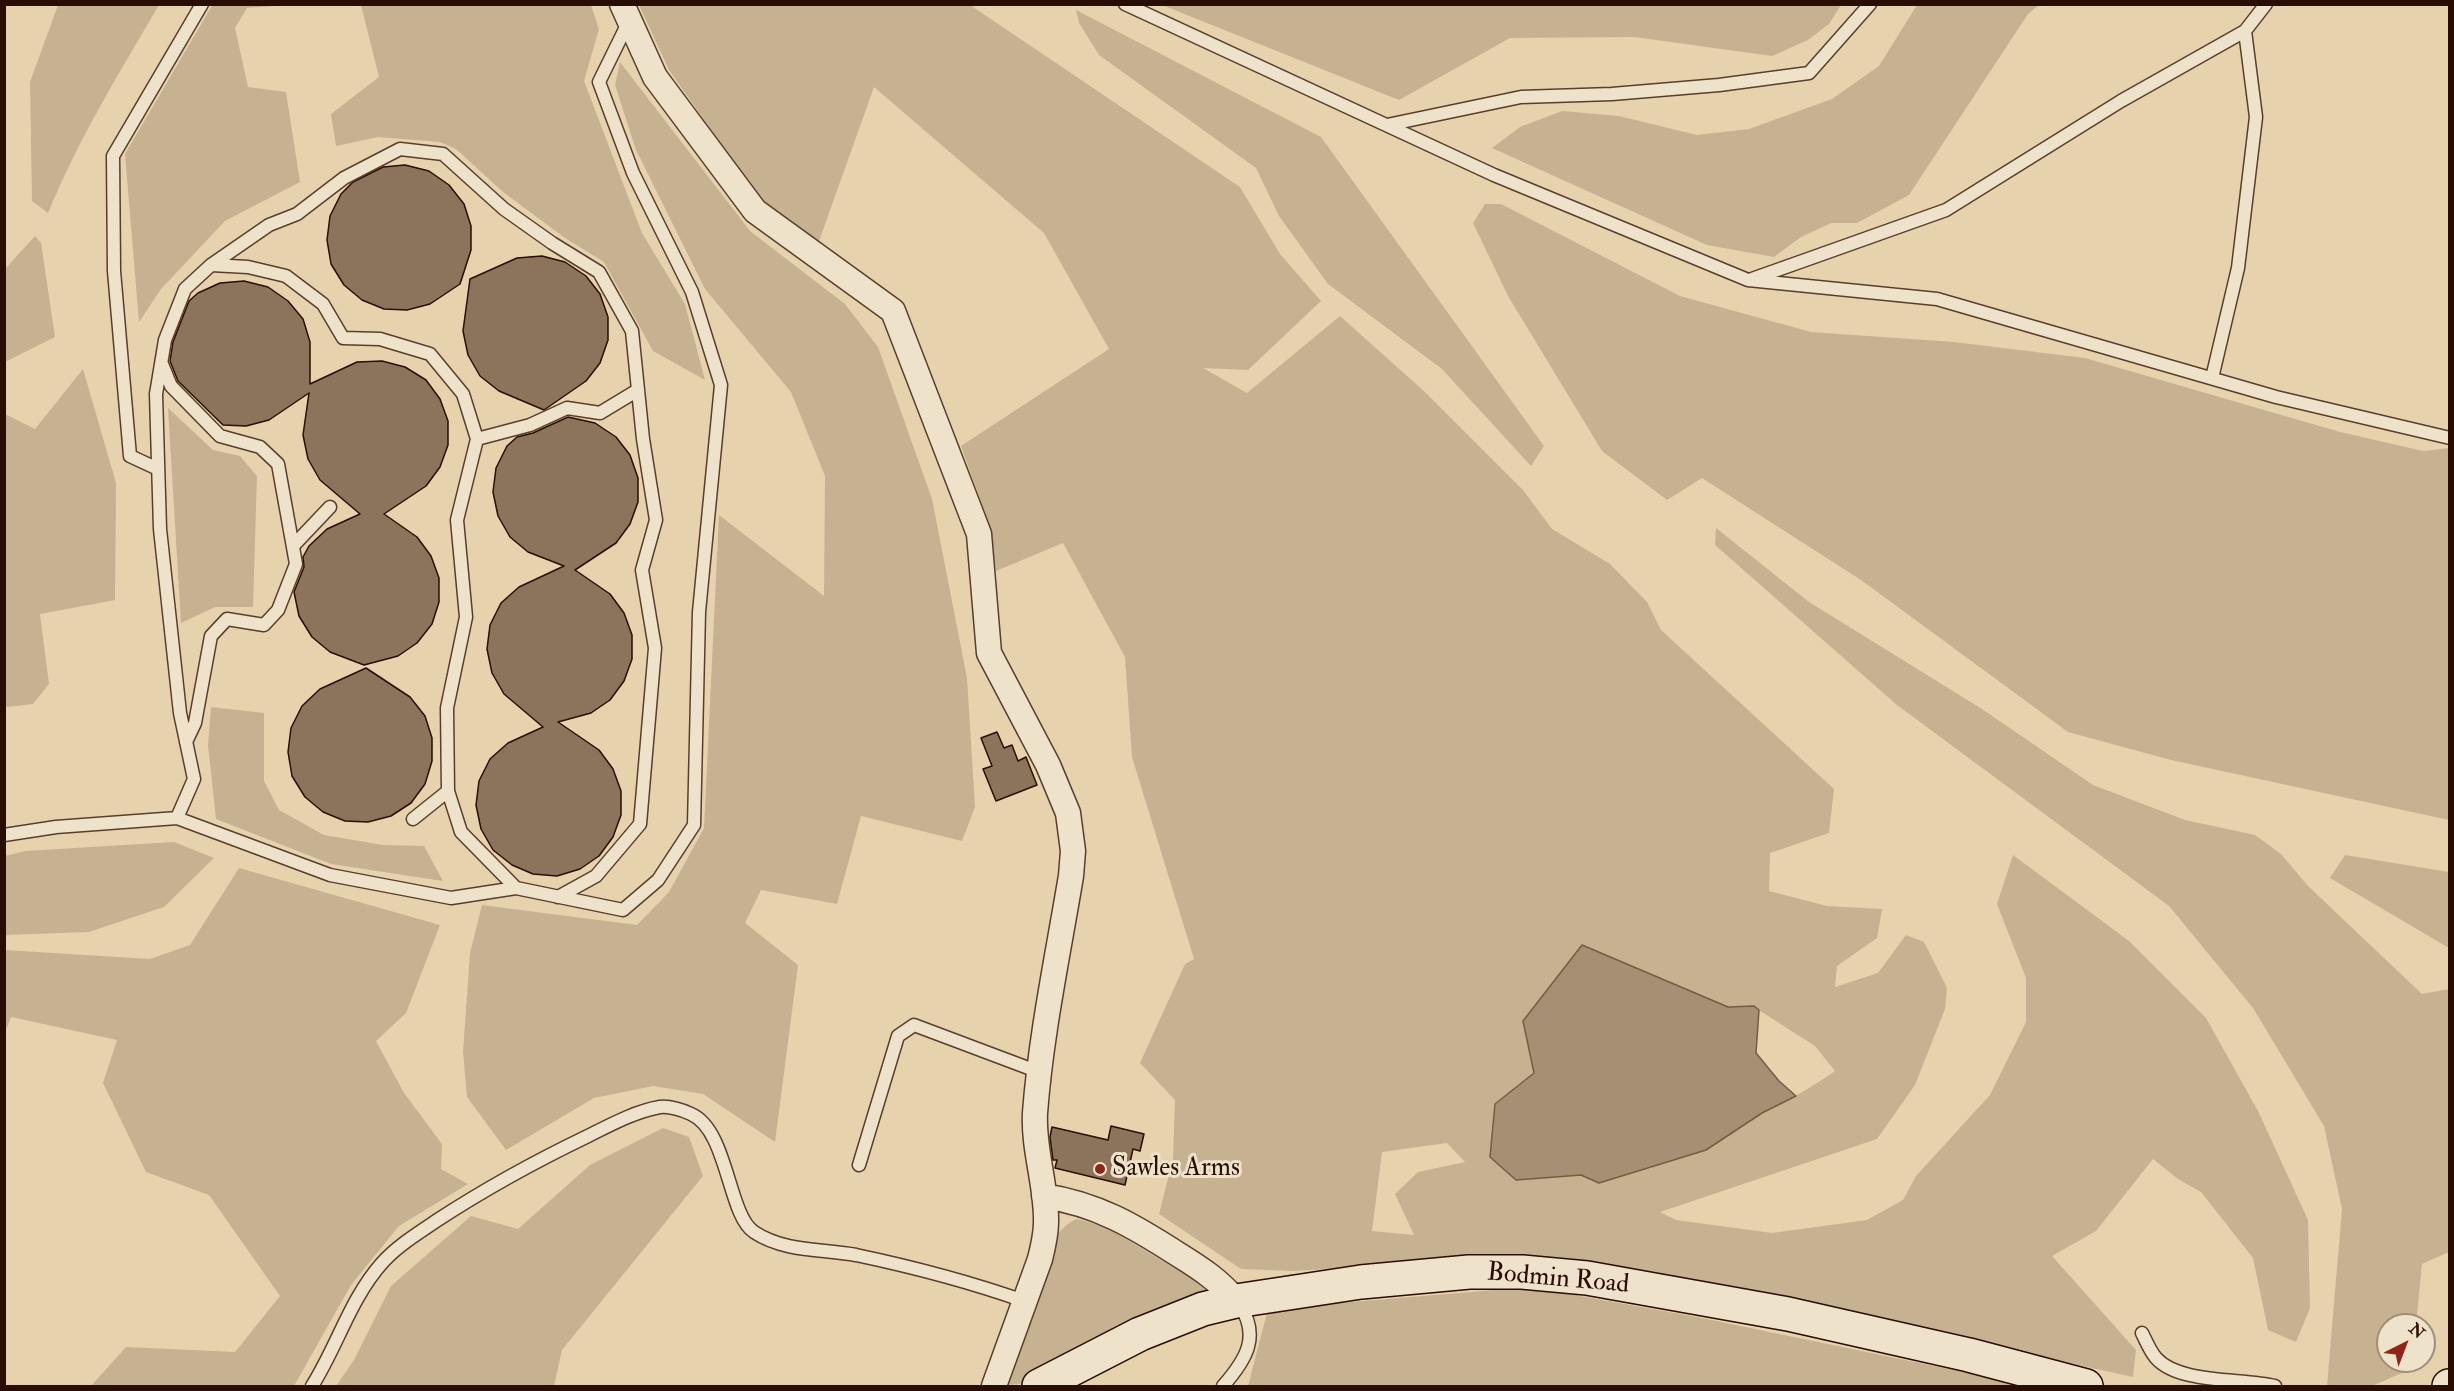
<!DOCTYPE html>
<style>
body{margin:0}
#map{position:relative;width:2454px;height:1391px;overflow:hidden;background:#e6d3ae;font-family:"IM FELL Double Pica",serif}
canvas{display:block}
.frame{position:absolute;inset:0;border:6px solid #290d02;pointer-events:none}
.north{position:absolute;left:2376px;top:1313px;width:60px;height:60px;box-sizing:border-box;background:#efe2ca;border:2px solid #a08d7a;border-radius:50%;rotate:42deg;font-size:16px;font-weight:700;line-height:24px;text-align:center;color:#290d02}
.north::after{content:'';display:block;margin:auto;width:21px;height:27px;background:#8f2418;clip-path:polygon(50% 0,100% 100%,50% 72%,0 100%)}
</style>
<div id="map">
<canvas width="2454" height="1391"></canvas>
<div class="frame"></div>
<div class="north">N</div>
</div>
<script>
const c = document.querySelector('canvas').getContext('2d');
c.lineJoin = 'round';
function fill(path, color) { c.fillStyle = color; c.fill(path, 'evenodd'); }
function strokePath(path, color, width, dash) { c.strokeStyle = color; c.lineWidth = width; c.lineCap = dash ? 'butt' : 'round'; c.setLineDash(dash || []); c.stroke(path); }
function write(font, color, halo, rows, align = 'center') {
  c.font = font + ' "IM FELL Double Pica",serif'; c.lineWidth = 6; c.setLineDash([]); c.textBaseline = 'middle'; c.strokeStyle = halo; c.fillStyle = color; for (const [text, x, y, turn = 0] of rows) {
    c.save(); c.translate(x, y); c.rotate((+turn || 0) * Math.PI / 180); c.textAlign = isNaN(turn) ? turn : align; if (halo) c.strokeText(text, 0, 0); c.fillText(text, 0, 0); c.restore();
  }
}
const green = new Path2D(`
 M213 4 289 5 247 8 235 28 248 87 286 92 300 182 225 221 161 289 139 322 125 154Z
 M58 5H159C119 73 78 140 48 213L32 201 30 82Z
 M361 5H591L599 29 584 81 642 233 685 304 705 380 653 351 604 262 565 238 503 192 456 149 440 142 378 137 336 146 331 114 379 77Z
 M639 5H970L1240 187 1280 254 1321 301 1248 370 1203 368 1247 393 1340 316 1425 392 1523 490 1552 529 1610 564 1647 602 1661 630 1834 789 1829 833 1770 853 1769 891 1827 906 1882 909 1877 938 1837 966 1835 987 1878 973 1906 935 1924 942 1947 988 1945 1009 1915 1085 1877 1139 1660 1212 1676 1220 1772 1233 1867 1220 1903 1200 1916 1176 1990 1095 2026 1022V978L1997 904 2013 855 2129 941 2206 1018 2258 1111 2308 1220 2310 1308 2296 1342 2268 1330 2253 1258 2201 1192 2178 1179 2153 1159 2096 1231 2052 1256 2136 1350 2133 1377 1763 1296 1428 1263 1294 1271 1241 1269 1159 1214 1173 1159 1175 1100 1140 1063 1185 964 1194 959 1132 757 1125 657 1063 543 996 571 990 527 961 446 1109 349 1044 233 874 87 819 241 761 201 669 70ZM1582 945 1728 1007H1754L1815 1046 1835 1071C1768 1119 1675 1150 1599 1183L1582 1175 1516 1180 1495 1104 1534 1073 1523 1021ZM1447 1143 1465 1162 1418 1172 1395 1194 1414 1235 1372 1231 1382 1152Z
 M1162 5H1841L1829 24 1808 40 1772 56 1634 37 1510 38 1399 100Z
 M1917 5H2039L2028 14 1909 195 1857 223H1831L1801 237 1774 257 1707 245 1492 148 1520 127 1562 111 1619 116 1697 135 1749 129 1832 99 1879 66Z
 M1076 10 1321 137 1544 446 1531 466 1442 369 1328 284 1279 216 1256 168 1099 55 1079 23Z
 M620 62 750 231 845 304 878 347 932 499 967 678 975 807 962 841 861 816 837 904 761 890 745 923 798 965 775 1142 703 1094 653 1086 594 1098 506 1150 467 1097 463 1052 470 953 482 905 637 925 669 892 704 828 719 515 824 596 825 476 791 392 705 289 636 150 615 85Z
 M1485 204H1501L1680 296 1811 332 1954 342 2085 358 2340 432 2423 451 2449 448V820L2171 760 2068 732 1861 580 1702 478 1667 500 1602 451 1508 296 1473 223Z
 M35 236 41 243 55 337 5 362V269Z
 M83 369 116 483 115 600 40 614 49 684 33 704 7 707 4 702 5 414 35 429Z
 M168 408 213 450 240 456 257 476 253 607H215L181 623Z
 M1716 528 1809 602 1982 709 2093 785 2185 820 2255 835 2281 854 2308 886 2422 994 2449 989V1252L2422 1264 2416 1325H2388V1361H2412L2411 1369 2372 1386H2327L2342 1209 2324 1126 2253 1008 2169 906 1897 705 1715 545Z
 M211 707 264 713V781L279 810 324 835 383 845 424 846 443 881 331 864 216 819 208 745Z
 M174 842 214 858 164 907 89 932 5 935V856L25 851Z
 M2345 855 2449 872V948L2330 878Z
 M239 868 440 925 406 1013 376 1041 404 1093 442 1144 441 1169 468 1184 399 1226 351 1285 294 1386H91L126 1347 235 1352 280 1296 209 1195 146 1172 103 1083 117 1040 11 1017 5 1032V950L150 959 190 945Z
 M663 1128 689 1137 703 1176 562 1350 554 1386H336L354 1360 391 1286 471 1216 518 1229 590 1165Z
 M1077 1219 1106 1227 1196 1281 1205 1290 1204 1294 1020 1384 994 1386C1008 1348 1039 1232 1077 1219Z
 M1530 1287 1697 1317 2031 1386H1248L1268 1309Z`);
const water = new Path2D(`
 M1582 945 1728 1007 1754 1006 1759 1010 1756 1053 1779 1081 1796 1096 1762 1113 1706 1150 1599 1183 1581 1175 1516 1180 1490 1157 1495 1104 1534 1073 1523 1021Z`);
const building = new Path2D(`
 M405 165 429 171 449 185 464 204 471 226V250L460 284 430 304 407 310 384 309 362 300 344 285 331 264 327 240 330 216 341 194 353 182 383 167Z
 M542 256 565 262 586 276 600 294 608 317V340L600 363 586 381 544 410 499 391 480 376 468 355 463 331 470 279 517 258Z
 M244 281 268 287 288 301 303 319 310 342V384L357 362 382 361 405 367 426 380 440 399 448 421V445L440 467 426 486 384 514 417 537 431 556 439 578V602L432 624 417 643 398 656 364 665 330 652 312 637 299 616 294 592 304 567 303 557 309 546 327 529 360 514 320 480 308 459 303 435 309 393 269 420 246 426 223 425 178 381 170 361 173 342 189 301 198 293 220 283Z
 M568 417 595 423 616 437 630 455 638 478V502L630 524 616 543 575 570 610 594 624 613 632 635V659L624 681 610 700 591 713 558 722 599 750 613 769 621 791V815L613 837 599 856 580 869 557 876 533 874 512 865 493 850 481 829 476 805 479 781 490 759 508 743 543 727 504 694 492 673 487 649 490 625 501 603 519 587 564 566 528 552 510 537 498 516 493 492 496 468 507 446 517 437 533 433Z
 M366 668 410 697 425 716 432 738V761L425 784 411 803 391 816 368 822 345 821 323 812 305 797 292 776 288 752 291 728 302 706 320 689Z
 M997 732 1004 748 1012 745 1018 761 1026 757 1037 785 996 801 983 769 992 766 981 738Z
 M1111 1126 1144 1134 1140 1151 1133 1149 1125 1185 1055 1168 1057 1160H1053L1050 1137 1052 1127 1108 1140Z`);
const lane = new Path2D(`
 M1125 4 1494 175 1748 280 1937 299 2276 397 2450 438
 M1387 125 1521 97 1612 94 1719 85 1809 73 1870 4
 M211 265 248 267 286 276 323 304 343 338 380 339 430 354 463 394 477 439 457 520 466 617 447 708 448 791 461 832 516 888
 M1752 279 1946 210 2121 101 2245 31 2266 4
 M162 364 171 386 220 436 260 447 278 464 296 564 278 610 264 625 227 619 211 636 195 723 186 742
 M2212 378 2238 268 2256 117 2245 31
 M477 439 530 425 567 408 600 413 638 390
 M158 469 130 456 114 271 113 156 202 4
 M293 546 330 507
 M177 818 194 779 180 713 160 529 156 394 165 340 185 289 211 265 269 225 297 214 344 178 400 149 443 154 504 209 552 243 599 272 632 331 643 439 656 520 642 570 655 648 640 824 596 876 558 897
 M413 819 448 791
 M4 835 56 827 177 818 330 875 451 898 516 888 623 910 658 880 694 825 699 612 721 385 692 292 633 173 599 82 629 21
 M859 1165 898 1036 914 1025 1039 1072
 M2142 1333C2146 1341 2150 1351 2156 1358 2179 1384 2242 1378 2275 1386
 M312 1386C337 1347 350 1299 382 1263 397 1246 417 1234 436 1221 485 1189 536 1161 588 1136 610 1125 636 1111 660 1107 670 1106 682 1110 691 1114 728 1130 728 1215 754 1232 784 1252 823 1249 856 1255 913 1267 970 1282 1024 1301
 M1223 1386C1246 1360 1261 1336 1239 1304`);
const street = new Path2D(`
 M622 4 655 77 755 211 893 311 979 534 989 653 1048 765 1068 813 1073 851 1071 876C1058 954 1041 1034 1035 1113 1033 1150 1047 1186 1046 1223 1046 1235 1043 1247 1040 1259L994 1386
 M1044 1196C1097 1204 1134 1226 1179 1255 1200 1268 1220 1281 1236 1301`);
const secondary = new Path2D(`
 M1039 1386 1140 1334 1203 1309 1236 1301 1361 1282 1469 1272H1522L1587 1278 1788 1314 1969 1355 2086 1386
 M2449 1386H2450`);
const markers = [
 [1100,1169,6,"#8f2418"]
];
const poiNames = [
 ["Sawles Arms",1112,1169]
];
const streetNames = [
 ["Bodmin Road",1558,1280,5]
];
fill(green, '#c6b191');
fill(water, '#a69074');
strokePath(water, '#745c46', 1.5);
fill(building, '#8b745b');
strokePath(building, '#290d02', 1.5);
strokePath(lane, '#583e2d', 15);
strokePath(street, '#583e2d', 27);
strokePath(secondary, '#290d02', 36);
strokePath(lane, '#efe2ca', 12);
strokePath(street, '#efe2ca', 24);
strokePath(secondary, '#efe2ca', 33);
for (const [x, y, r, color] of markers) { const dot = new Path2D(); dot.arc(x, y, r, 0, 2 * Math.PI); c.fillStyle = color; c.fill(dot); strokePath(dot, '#efe2ca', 2); }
write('26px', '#290d02', '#efe2ca', poiNames, 'left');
write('26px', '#290d02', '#efe2ca', streetNames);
</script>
